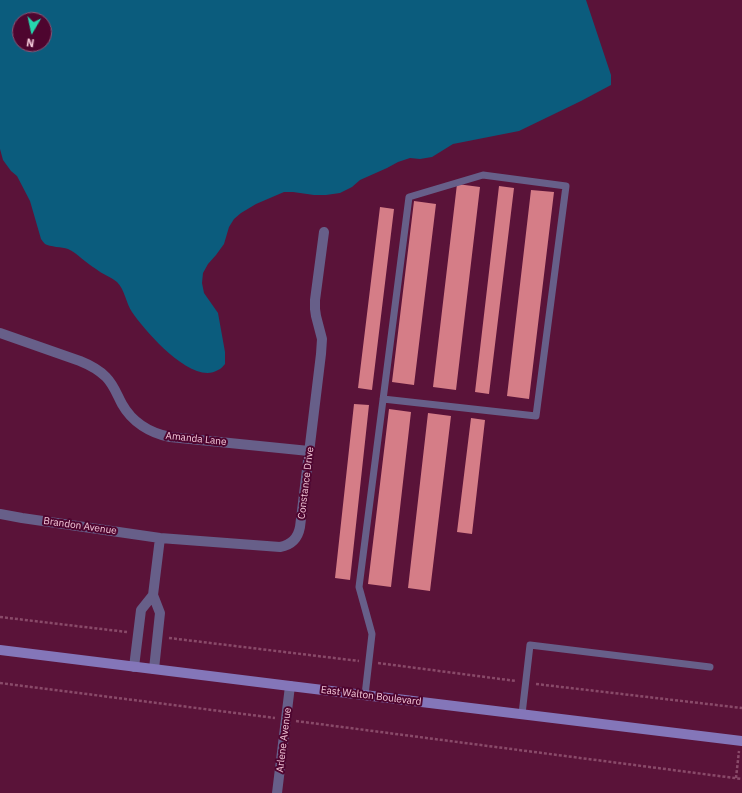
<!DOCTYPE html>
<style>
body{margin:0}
#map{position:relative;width:742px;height:793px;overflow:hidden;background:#5a1339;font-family:"IBM Plex Sans",sans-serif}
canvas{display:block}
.north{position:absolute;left:12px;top:12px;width:40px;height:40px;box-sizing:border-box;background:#4e052f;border:1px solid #905373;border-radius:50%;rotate:189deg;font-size:11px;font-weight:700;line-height:16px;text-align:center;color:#f4c8d9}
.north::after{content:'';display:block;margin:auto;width:14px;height:18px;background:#26d5ae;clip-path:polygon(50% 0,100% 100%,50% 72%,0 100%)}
</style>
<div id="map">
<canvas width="742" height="793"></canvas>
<div class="north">N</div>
</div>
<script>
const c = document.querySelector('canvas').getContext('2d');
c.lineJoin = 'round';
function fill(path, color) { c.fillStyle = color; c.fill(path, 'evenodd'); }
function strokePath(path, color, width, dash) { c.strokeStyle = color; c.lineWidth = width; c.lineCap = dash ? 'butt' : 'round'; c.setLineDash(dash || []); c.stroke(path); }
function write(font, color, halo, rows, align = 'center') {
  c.font = font + ' "IBM Plex Sans",sans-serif'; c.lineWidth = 4; c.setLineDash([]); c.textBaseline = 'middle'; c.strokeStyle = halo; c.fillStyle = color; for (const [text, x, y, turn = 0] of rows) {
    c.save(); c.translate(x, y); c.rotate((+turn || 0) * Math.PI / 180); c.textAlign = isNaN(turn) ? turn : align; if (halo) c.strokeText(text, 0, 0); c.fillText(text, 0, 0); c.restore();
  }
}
const water = new Path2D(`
 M0 0H586L611 75V85L581 101 519 131 453 144 432 157 420 159 410 158 398 162 387 168 360 180 352 187 340 193 326 195H314L293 192H284L256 204 241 213 234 219 229 227 224 244 216 255 208 264 203 273 202 283 204 293 218 313 225 352V364C223 366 221 369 218 370 192 386 145 331 132 312 126 303 125 290 117 282 111 277 102 274 96 269 87 264 77 253 68 249 62 247 50 247 45 244 43 242 42 240 41 239L30 201 17 176 11 171 3 160 0 149ZM20 20H44V44H20Z`);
const building = new Path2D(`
 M457 184 480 187 456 390 433 387Z
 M499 186 514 188 489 394 475 392Z
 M531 190 554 192 529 399 507 396Z
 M414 201 436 204 414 385 392 382Z
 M380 207 394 209 372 390 358 388Z
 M354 404 369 405 350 580 335 578Z
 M389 409 411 412 391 587 368 584Z
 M428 413 451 416 430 591 408 588Z
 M471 418 485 420 472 534 457 532Z`);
const path = new Path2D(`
 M0 617 127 632
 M169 638 359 661
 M378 663 516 681
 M0 683 275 718
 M536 684 742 708
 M296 721 742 779
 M736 778 739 751`);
const service = new Path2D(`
 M365 695 372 634 364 605 359 587 409 197 483 175 566 186 536 416 383 399
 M522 714 530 645 710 667`);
const minor = new Path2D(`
 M0 333 80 361C90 365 99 370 106 377 114 385 117 395 122 404 132 422 150 433 170 437L309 451
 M0 514 22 518 160 538 280 547C291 545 298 538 300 527L321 354 322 339 316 316 315 309V300L324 232
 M134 667 141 610 153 595
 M154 669 160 613 153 595 160 538
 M277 793 290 686`);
const secondary = new Path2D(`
 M0 650 290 686 742 741`);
const streetNames = [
 ["Amanda Lane",196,439,6],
 ["Constance Drive",306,483,-83],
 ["Brandon Avenue",80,526,8],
 ["East Walton Boulevard",371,696,7],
 ["Arlene Avenue",284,740,-83]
];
fill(water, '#0b5c7d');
fill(building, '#d57d87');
strokePath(path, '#894a69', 2.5, [3, 2]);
strokePath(service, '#675f89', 7);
strokePath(minor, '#675f89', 10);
strokePath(secondary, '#8476b9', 10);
write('10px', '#f4c8d9', '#4e052f', streetNames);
</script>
